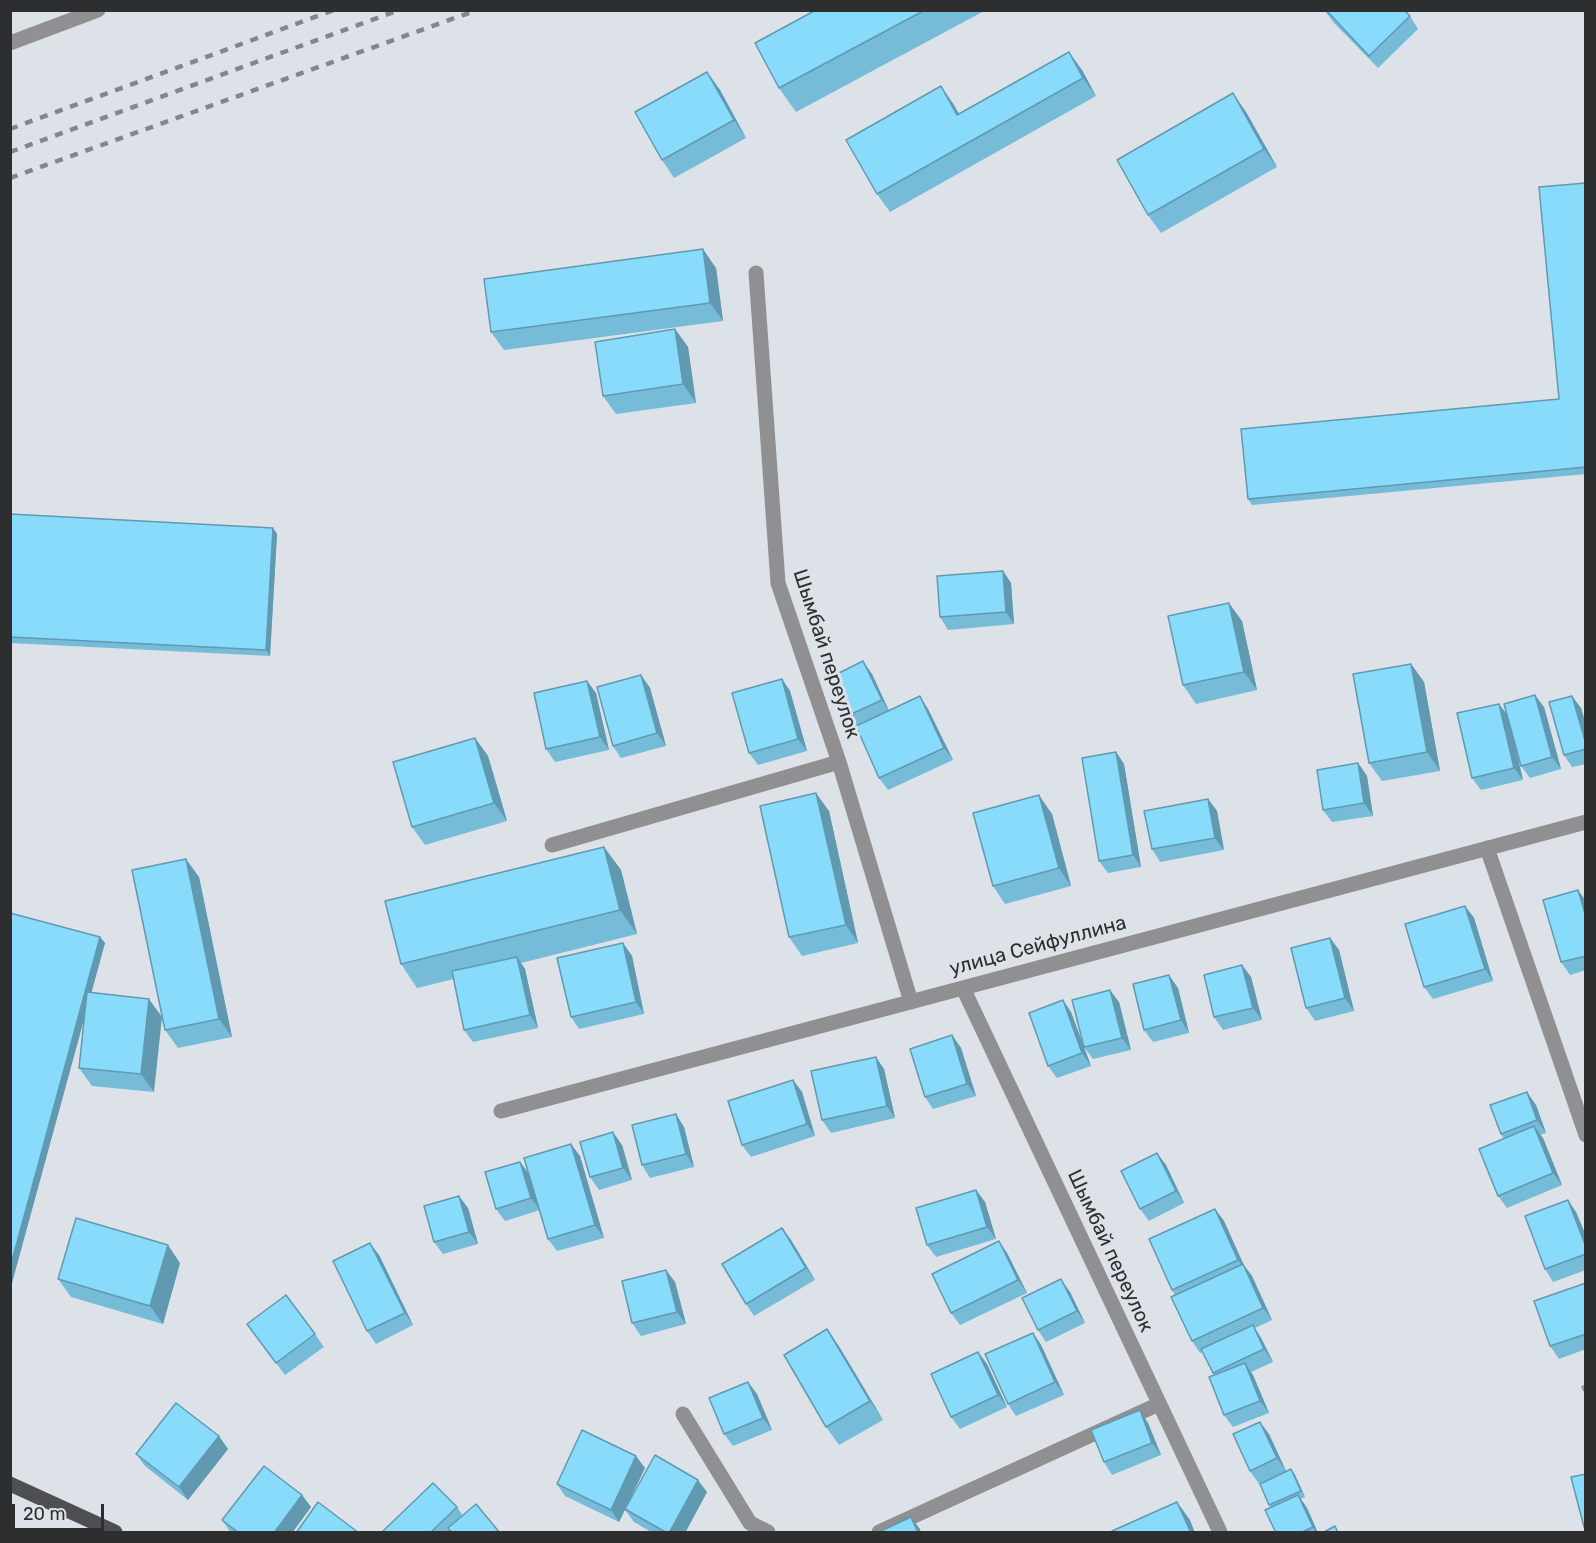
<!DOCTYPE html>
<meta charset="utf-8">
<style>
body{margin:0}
#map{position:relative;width:1596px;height:1543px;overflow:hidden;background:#dde2e8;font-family:Rubik,sans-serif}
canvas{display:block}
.frame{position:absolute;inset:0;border:12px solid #2c2e30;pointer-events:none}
.scale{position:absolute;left:12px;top:1504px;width:92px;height:27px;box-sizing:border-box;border:3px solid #2c2e30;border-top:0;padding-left:8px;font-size:18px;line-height:21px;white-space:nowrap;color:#2c2e30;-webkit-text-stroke:4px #dde2e8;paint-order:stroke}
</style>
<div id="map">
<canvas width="1596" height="1543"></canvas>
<div class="frame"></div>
<div class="scale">20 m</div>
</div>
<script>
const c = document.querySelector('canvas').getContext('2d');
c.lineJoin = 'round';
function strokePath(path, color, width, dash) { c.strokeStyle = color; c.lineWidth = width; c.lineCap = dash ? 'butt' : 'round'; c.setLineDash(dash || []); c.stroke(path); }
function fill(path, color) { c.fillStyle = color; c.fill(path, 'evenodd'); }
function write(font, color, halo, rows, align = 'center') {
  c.font = font + ' Rubik,sans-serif'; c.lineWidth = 6; c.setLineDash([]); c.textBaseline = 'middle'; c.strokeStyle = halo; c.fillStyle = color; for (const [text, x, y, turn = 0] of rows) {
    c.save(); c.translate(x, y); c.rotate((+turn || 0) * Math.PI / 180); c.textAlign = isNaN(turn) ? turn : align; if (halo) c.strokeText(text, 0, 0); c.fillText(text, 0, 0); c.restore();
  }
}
const minor = new Path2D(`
 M10 43 98 10
 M756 273 778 583 839 762 911 1002
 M552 845 839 762
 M1487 848 1586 1135
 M963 988 1220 1532
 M501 1111 1586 822
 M683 1414 750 1523 768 1532
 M879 1532 1159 1404`);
const major = new Path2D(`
 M10 1484 115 1532`);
const rail = new Path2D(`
 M10 129 334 10
 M10 152 399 10
 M10 178 477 10`);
const wall = new Path2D(`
 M816 10H986L796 112 779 88Z
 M1325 11 1410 16 1418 29 1378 68 1334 23Z
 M1082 70 1096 96 890 212 877 194 941 86 959 114Z
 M707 72 720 90 746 138 674 178 662 160Z
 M1246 112 1277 167 1161 233 1148 215Z
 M1586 183V474L1252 505 1248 499 1559 399Z
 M716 268 723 321 504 350 491 332Z
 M675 329 688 347 696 403 616 414 603 396Z
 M10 514 273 528 277 534 270 656 10 643Z
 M1003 571 1011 583 1014 624 948 630 940 617Z
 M1242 621 1257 690 1196 704 1183 685Z
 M1411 664 1424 682 1440 771 1382 781 1369 763Z
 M872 674 889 711 928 709 953 760 888 790 879 778 857 728 855 729 847 716Z
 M641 675 650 688 666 746 621 758 613 746Z
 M782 679 790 691 807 751 758 765 749 753Z
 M587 681 596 693 609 750 555 762 546 749Z
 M1499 704 1508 716 1544 707 1561 769 1530 778 1521 766 1508 718 1523 780 1481 790 1472 778Z
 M1581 708 1586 725V764L1572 767 1564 755Z
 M475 738 488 756 507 821 425 845 412 827Z
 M1116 752 1124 764 1141 867 1108 873 1099 861Z
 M1358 763 1367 776 1373 816 1332 822 1323 810Z
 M1208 799 1217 811 1224 850 1160 862 1152 849Z
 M829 811 858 943 802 956 789 937Z
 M1052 814 1071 886 1005 904 993 886Z
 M604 847 621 870 637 934 521 963 525 969 538 1028 473 1042 464 1030 454 979 417 988 401 964Z
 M199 877 232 1037 178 1048 165 1030Z
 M1586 901V970L1570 975 1561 962Z
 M1465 906 1474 918 1493 981 1433 999 1424 987Z
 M10 913 100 937 105 943 91 993 154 1092 92 1086 79 1068 84 1018 10 1290Z
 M1330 938 1339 950 1354 1011 1315 1021 1306 1008Z
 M623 943 632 956 644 1014 579 1029 571 1017Z
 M1242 965 1251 977 1262 1020 1223 1030 1214 1017Z
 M1178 988 1189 1033 1153 1042 1144 1030Z
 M1119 1002 1131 1050 1093 1059 1084 1047 1091 1066 1057 1078 1048 1066 1071 1012 1084 1047Z
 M952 1035 961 1048 976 1096 933 1109 925 1097Z
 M884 1069 895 1118 831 1133 822 1120Z
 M793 1080 802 1092 815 1136 751 1157 742 1145Z
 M1536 1105 1546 1133 1540 1135 1543 1138 1562 1185 1507 1208 1498 1196 1504 1139 1501 1134Z
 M684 1127 694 1167 650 1178 642 1165Z
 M622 1145 632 1180 599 1190 590 1177Z
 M1157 1153 1166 1165 1184 1203 1149 1221 1140 1209Z
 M580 1156 604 1238 557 1251 548 1239Z
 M520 1162 529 1174 540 1210 505 1221 496 1209Z
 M976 1190 985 1202 996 1239 936 1257 927 1245Z
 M468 1208 478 1244 443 1254 434 1242Z
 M1215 1209 1224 1221 1243 1264 1252 1276 1272 1320 1255 1328 1261 1338 1273 1362 1251 1372 1253 1375 1269 1413 1233 1427 1224 1415 1214 1375 1203 1352 1200 1353 1192 1341 1175 1295 1172 1290Z
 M1576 1212 1586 1236V1270L1553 1282 1545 1269Z
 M782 1228 791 1240 815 1280 754 1316 746 1304Z
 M1007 1253 1027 1293 960 1325 951 1313Z
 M379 1255 413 1325 376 1344 367 1331Z
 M180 1263 163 1324 71 1297 58 1279Z
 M675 1282 686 1324 641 1336 632 1323Z
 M1586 1283V1349L1559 1359 1550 1346Z
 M1070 1292 1085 1323 1046 1342 1038 1330Z
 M247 1324 315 1334 324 1347 285 1375Z
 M827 1329 840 1348 883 1420 839 1445 826 1427Z
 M1033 1333 1041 1345 1064 1395 1016 1416 1008 1404Z
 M978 1352 987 1364 1007 1407 960 1429 951 1417Z
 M757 1394 772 1430 733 1446 724 1434Z
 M1148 1423 1161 1455 1112 1475 1104 1462Z
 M1269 1434 1286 1471 1259 1484 1250 1471Z
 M228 1449 188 1500 145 1466 136 1454Z
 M645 1468 628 1503 707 1492 685 1533H653L634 1522 625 1510 619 1522 565 1496 557 1484Z
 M1291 1469 1295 1475 1305 1497 1301 1499 1307 1508 1318 1533H1276L1271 1507 1269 1505Z
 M302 1495 311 1507 292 1533H231L222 1520Z
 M457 1507 463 1516 500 1533H384Z`);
const shadedWall = new Path2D(`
 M1069 52 1082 70 1096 96 1083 78Z
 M707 72 720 90 746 138 734 120Z
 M941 86 954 105 970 133 957 115Z
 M1233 93 1246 112 1277 167 1264 149Z
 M703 249 716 268 723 321 710 303Z
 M675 329 688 347 696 403 683 384Z
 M273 528 277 534 270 656 266 650Z
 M1003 571 1011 583 1014 624 1006 612Z
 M1229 603 1242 621 1257 690 1244 672Z
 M863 661 872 674 890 713 882 700Z
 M1411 664 1424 682 1440 771 1427 752Z
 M641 675 650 688 666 746 657 733Z
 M782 679 790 691 807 751 798 739Z
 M587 681 596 693 609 750 600 737Z
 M1535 695 1544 707 1561 769 1552 757Z
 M920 696 928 709 953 760 944 748Z
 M1572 696 1581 708 1586 725V744Z
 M1499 704 1508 716 1523 780 1514 768Z
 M475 738 488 756 507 821 494 803Z
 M1116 752 1124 764 1141 867 1133 855Z
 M1358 763 1367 776 1373 816 1364 803Z
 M816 793 829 811 858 943 846 925Z
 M1039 795 1052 814 1071 886 1059 868Z
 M1208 799 1217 811 1224 850 1215 838Z
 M604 847 621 870 637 934 620 910Z
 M186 859 199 877 232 1037 219 1019Z
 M1578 890 1586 901V917Z
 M1465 906 1474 918 1493 981 1485 969Z
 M100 937 105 943 10 1290V1268Z
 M1330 938 1339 950 1354 1011 1345 998Z
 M623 943 632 956 644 1014 636 1002Z
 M517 957 525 969 538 1028 530 1015Z
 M1242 965 1251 977 1262 1020 1253 1008Z
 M1169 975 1178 988 1189 1033 1181 1020Z
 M1110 990 1119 1002 1131 1050 1122 1038Z
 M149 999 162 1017 154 1092 141 1074Z
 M1063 1000 1071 1012 1091 1066 1082 1053Z
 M952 1035 961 1048 976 1096 967 1084Z
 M876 1057 884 1069 895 1118 887 1106Z
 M793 1080 802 1092 815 1136 807 1124Z
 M1527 1092 1536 1105 1546 1133 1537 1120Z
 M676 1114 684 1127 694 1167 686 1154Z
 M1534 1126 1543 1138 1562 1185 1553 1173Z
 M613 1132 622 1145 632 1180 623 1168Z
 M571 1144 580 1156 604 1238 595 1225Z
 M1157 1153 1166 1165 1184 1203 1176 1191Z
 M520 1162 529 1174 540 1210 531 1198Z
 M976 1190 985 1202 996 1239 987 1227Z
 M459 1196 468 1208 478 1244 469 1232Z
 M1568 1200 1576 1212 1586 1236V1247Z
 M1215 1209 1224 1221 1247 1272 1238 1260Z
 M782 1228 791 1240 815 1280 806 1268Z
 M999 1241 1007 1253 1027 1293 1018 1280Z
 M370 1243 379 1255 413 1325 405 1313Z
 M168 1245 180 1263 163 1324 150 1306Z
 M1243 1264 1252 1276 1272 1320 1263 1308Z
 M666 1270 675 1282 686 1324 677 1312Z
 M1061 1279 1070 1292 1085 1323 1077 1311Z
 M1253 1325 1261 1338 1273 1362 1264 1349Z
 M827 1329 840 1348 883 1420 870 1401Z
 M1033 1333 1041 1345 1064 1395 1055 1382Z
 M978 1352 987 1364 1007 1407 998 1395Z
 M1245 1363 1253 1375 1269 1413 1260 1401Z
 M748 1382 757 1394 772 1430 763 1418Z
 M1140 1410 1148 1423 1161 1455 1152 1443Z
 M1260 1422 1269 1434 1286 1471 1277 1458Z
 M219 1436 228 1449 188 1500 179 1487Z
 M636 1456 645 1468 619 1522 611 1510Z
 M1291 1469 1295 1475 1305 1497 1301 1491Z
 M698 1480 707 1492 685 1533H669Z
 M302 1495 311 1507 292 1533H274Z
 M1298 1495 1307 1508 1318 1533H1317L1313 1527Z
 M1177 1502 1190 1520 1195 1533H1191Z
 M911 1517 920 1529 921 1533H918Z`);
const building = new Path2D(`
 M816 10H925L779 88 755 43Z
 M1326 10H1404L1410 16 1369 56Z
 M1069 52 1083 78 877 194 846 140 941 86 957 115Z
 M707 72 734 120 662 160 635 112Z
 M1233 93 1264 149 1148 215 1117 160Z
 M1586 183V467L1248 499 1241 429 1559 399 1539 187Z
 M703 249 710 303 491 332 484 279Z
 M675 329 683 384 603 396 595 342Z
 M10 514 273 528 266 650 10 637Z
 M1003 571 1006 612 940 617 937 576Z
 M1229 603 1244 672 1183 685 1168 616Z
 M863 661 882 700 847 716 829 678Z
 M1411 664 1427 752 1369 763 1353 674Z
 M641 675 657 733 613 746 597 687Z
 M782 679 798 739 749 753 732 693Z
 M587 681 600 737 546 749 534 693Z
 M1535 695 1552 757 1521 766 1504 704Z
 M920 696 944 748 879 778 856 726Z
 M1572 696 1586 744V749L1564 755 1549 702Z
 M1499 704 1514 768 1472 778 1457 713Z
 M475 738 494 803 412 827 393 762Z
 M1116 752 1133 855 1099 861 1082 758Z
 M1358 763 1364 803 1323 810 1317 770Z
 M816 793 846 925 789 937 760 806Z
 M1039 795 1059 868 993 886 973 813Z
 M1208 799 1215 838 1152 849 1144 811Z
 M604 847 620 910 401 964 385 901Z
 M186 859 219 1019 165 1030 132 870Z
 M1578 890 1586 917V956L1561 962 1543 900Z
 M1465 906 1485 969 1424 987 1405 924Z
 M10 913 100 937 10 1268Z
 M1330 938 1345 998 1306 1008 1291 948Z
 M623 943 636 1002 571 1017 557 958Z
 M517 957 530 1015 464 1030 452 971Z
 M1242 965 1253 1008 1214 1017 1204 975Z
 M1169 975 1181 1020 1144 1030 1133 984Z
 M1110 990 1122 1038 1084 1047 1072 1000Z
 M87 992 149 999 141 1074 79 1068Z
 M1063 1000 1082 1053 1048 1066 1029 1013Z
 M952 1035 967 1084 925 1097 910 1049Z
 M876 1057 887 1106 822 1120 811 1071Z
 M793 1080 807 1124 742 1145 728 1101Z
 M1527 1092 1537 1120 1501 1134 1490 1105Z
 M676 1114 686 1154 642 1165 632 1125Z
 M1534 1126 1553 1173 1498 1196 1479 1149Z
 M613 1132 623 1168 590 1177 580 1142Z
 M571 1144 595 1225 548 1239 524 1158Z
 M1157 1153 1176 1191 1140 1209 1121 1171Z
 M520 1162 531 1198 496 1209 485 1172Z
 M976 1190 987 1227 927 1245 916 1208Z
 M459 1196 469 1232 434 1242 424 1206Z
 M1568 1200 1586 1247V1254L1545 1269 1525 1216Z
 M1215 1209 1238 1260 1172 1290 1149 1239Z
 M76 1218 168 1245 150 1306 58 1279Z
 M782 1228 806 1268 746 1304 722 1264Z
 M999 1241 1018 1280 951 1313 932 1274Z
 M370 1243 405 1313 367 1331 333 1261Z
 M1243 1264 1263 1308 1192 1341 1171 1297Z
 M666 1270 677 1312 632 1323 622 1281Z
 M1061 1279 1077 1311 1038 1330 1022 1298Z
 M1586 1283V1334L1550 1346 1534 1301Z
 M286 1295 315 1334 276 1363 247 1324Z
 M1253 1325 1264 1349 1213 1373 1201 1349Z
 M827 1329 870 1401 826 1427 784 1355Z
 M1033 1333 1055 1382 1008 1404 985 1354Z
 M978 1352 998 1395 951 1417 931 1374Z
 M1245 1363 1260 1401 1224 1415 1209 1377Z
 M748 1382 763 1418 724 1434 709 1398Z
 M1586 1385V1394L1582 1387Z
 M176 1403 219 1436 179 1487 136 1454Z
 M1140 1410 1152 1443 1104 1462 1091 1430Z
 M1260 1422 1277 1458 1250 1471 1233 1434Z
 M582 1430 636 1456 611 1510 557 1484Z
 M655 1455 698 1480 669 1533H667L625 1509Z
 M264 1466 302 1495 274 1533H239L222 1520Z
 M1291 1469 1301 1491 1269 1505 1260 1484Z
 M1586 1474V1527H1584L1571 1477Z
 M433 1483 457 1507 430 1533H384L383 1531Z
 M1298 1495 1313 1527 1300 1533H1276L1265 1510Z
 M318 1502 359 1533H296Z
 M1177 1502 1191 1533H1113L1112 1531Z
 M476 1504 500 1533H452L448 1528Z
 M911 1517 918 1533H877Z
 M1335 1526 1338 1533H1322Z`);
const streetNames = [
 ["Шымбай переулок",826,654,72],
 ["улица Сейфуллина",1038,946,-15],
 ["Шымбай переулок",1110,1251,65]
];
strokePath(minor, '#909093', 15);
strokePath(major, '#4e4f54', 15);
strokePath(rail, '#83868a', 4.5, [8, 8]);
fill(wall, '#76bcd9');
fill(shadedWall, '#6099b0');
fill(building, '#89dbfc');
strokePath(building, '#6099b0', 1.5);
write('20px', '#2c2e30', '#dde2e8', streetNames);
</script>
